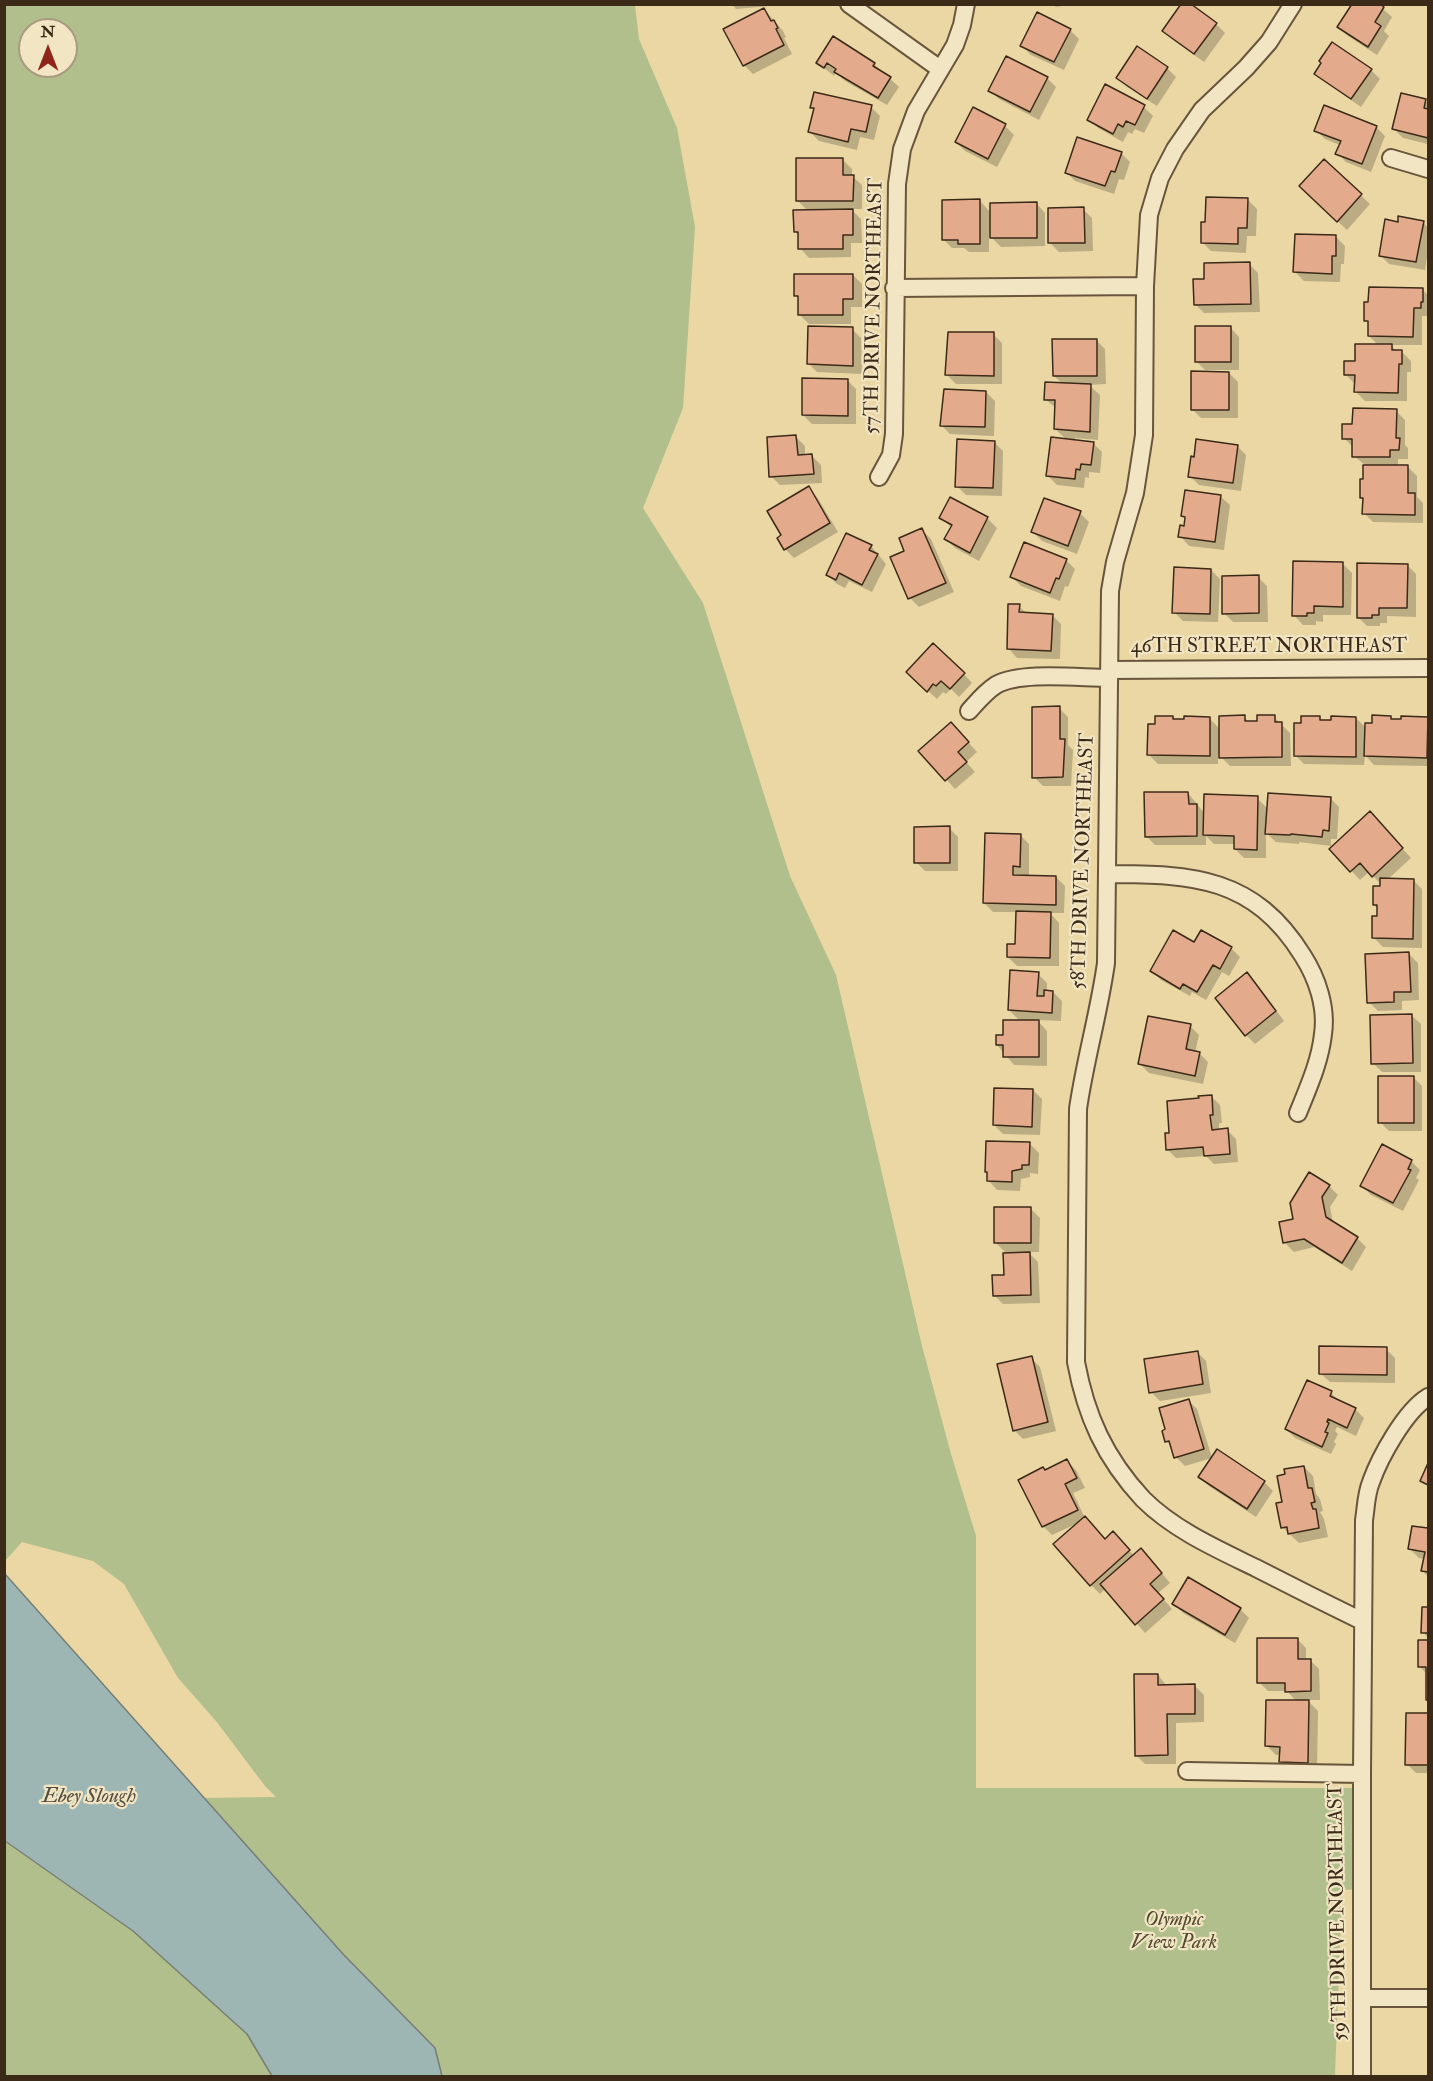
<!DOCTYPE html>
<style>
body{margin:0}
#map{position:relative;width:1433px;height:2081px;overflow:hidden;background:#ead7a4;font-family:"IM FELL Double Pica",serif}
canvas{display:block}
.frame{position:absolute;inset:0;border:6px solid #3c2a19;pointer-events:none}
.north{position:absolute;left:18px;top:18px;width:60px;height:60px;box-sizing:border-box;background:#f1e5c4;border:2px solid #a99a80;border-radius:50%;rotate:0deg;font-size:16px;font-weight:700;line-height:24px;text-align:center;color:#3c2a19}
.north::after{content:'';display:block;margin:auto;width:21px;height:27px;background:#8f2418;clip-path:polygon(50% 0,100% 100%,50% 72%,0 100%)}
</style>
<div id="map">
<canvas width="1433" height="2081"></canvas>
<div class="frame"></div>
<div class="north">N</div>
</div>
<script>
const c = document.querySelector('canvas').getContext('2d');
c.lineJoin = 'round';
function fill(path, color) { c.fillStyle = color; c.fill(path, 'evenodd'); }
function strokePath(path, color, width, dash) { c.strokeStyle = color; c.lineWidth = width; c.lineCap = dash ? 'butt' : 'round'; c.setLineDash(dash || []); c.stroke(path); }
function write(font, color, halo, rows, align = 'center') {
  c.font = font + ' "IM FELL Double Pica",serif'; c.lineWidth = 4.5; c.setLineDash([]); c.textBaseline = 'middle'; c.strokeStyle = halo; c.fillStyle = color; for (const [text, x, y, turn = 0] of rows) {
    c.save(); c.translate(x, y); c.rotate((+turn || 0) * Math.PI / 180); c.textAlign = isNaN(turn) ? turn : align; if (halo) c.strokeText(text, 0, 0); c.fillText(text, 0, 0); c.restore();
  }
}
const green = new Path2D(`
 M5 5H635L639 39 677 128 695 227 683 408 643 508 703 603 790 876 836 975 922 1346 951 1454 976 1536V1788H1366L1367 1889 1342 1890 1335 2076H419L200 1798 276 1797 265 1786 216 1721 178 1678 124 1584 93 1561 22 1542 5 1561ZM30 30H66V66H30Z
 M4 1841 133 1931 247 2034 272 2076H5Z`);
const water = new Path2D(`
 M5 1574 343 1954 435 2048 442 2076H272L247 2034 133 1931 5 1841Z`);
const shadow = new Path2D(`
 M732 4H770V6L736 9Z
 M1053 4H1075L1056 7Z
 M1377 4 1392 17 1384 31 1389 36 1377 55 1348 36 1339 27Z
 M764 9 783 31 786 37 784 38 792 54 753 74 744 65Z
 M1216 24 1225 33 1204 62 1173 40 1164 31Z
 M1070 30 1079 39 1064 70 1031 55 1022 46Z
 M833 38 874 64 899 87 887 105 845 81 836 72 834 76 818 63Z
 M1138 48 1167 68 1176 77 1157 106 1127 87 1118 78Z
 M1371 70 1380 79 1361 107 1325 82 1316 73Z
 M1047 78 1056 87 1039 120 999 99 990 90Z
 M1106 86 1144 107 1153 116 1144 133 1135 129 1132 134 1128 132 1123 142 1098 128 1089 119Z
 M1425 100 1428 104V144L1403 138 1394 129Z
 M812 107H871L880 116 874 140 860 137 857 150 819 141 810 132 815 110Z
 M1005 126 1014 135 997 167 965 151 956 142Z
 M1376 127 1385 136 1371 172 1346 162 1337 153 1340 145 1325 139 1316 130Z
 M1121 153 1130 162 1124 180 1119 179 1114 194 1075 181 1066 172Z
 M843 160 852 169V176L862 185V209H851L861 219 862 243H851V257L809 258 800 248 799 236 795 231 808 211 797 200Z
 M1324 161 1370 204 1347 230 1310 195Z
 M1248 200 1257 209 1256 236H1247L1246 253 1211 251 1202 242Z
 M980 201 991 213 1036 203 1045 213V246L1001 247 989 235V252H969L964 248H952L943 239Z
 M1083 209 1092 218 1093 251 1059 252 1050 243Z
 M1423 222 1428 228V251L1425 270 1389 264 1380 255 1399 223Z
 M1336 237 1345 246 1344 264H1341L1340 282 1304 281 1295 272Z
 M1249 264 1258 273 1260 312 1204 313 1195 304 1206 280Z
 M853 275 862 284V307H851V324H809L800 315V299L795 295Z
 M1422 289 1428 295V316H1422V345H1391L1397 352H1402L1411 361V372H1407V401H1365L1356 392 1355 384 1346 375 1356 363 1379 346 1369 336 1370 324 1366 320Z
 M1230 327 1239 337V370H1205L1196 361Z
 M852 329 861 338 862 374 817 372 808 363Z
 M993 334 1002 343V384H956L947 375Z
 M1096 340 1105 349 1106 384 1089 385 1100 395 1098 440 1075 438V441L1093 443 1102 452 1100 473 1089 472V478L1085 477 1084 488 1057 485 1048 476 1067 440 1055 429 1056 408 1045 399 1063 384 1054 376Z
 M1229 373 1238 382V418H1201L1192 409Z
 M847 380 856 389V424H812L803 415Z
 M986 392 995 401 994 436 950 434 941 425Z
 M1396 411 1405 420V445L1408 448V459H1398V467H1408L1417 476V497L1423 503V523L1373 522 1364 513V500L1361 497 1364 481 1365 465 1354 456 1353 447 1344 438 1354 425Z
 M796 437 805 446V456H812L821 465 822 483 780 485 771 476Z
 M994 442 1003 451 1002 496 966 495 957 486Z
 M1237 446 1246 455 1241 491 1199 485 1190 476Z
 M808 488 817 497 838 532 794 558 785 549 783 536Z
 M1220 496 1230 505 1224 550 1189 546 1180 536 1185 527 1186 519 1183 516Z
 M950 499 988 519 997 528 979 561 955 548 946 539 952 528 941 518Z
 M1080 513 1089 522 1077 554 1042 541 1033 532Z
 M922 530 931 539 954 592 919 607 910 598 906 552Z
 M871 546 886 564 872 592 849 581 845 588 837 584 828 575Z
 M1066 560 1075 569 1068 587 1065 586 1060 601 1021 586 1012 577Z
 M1343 564 1352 573 1351 615H1323V622L1316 621V625H1303L1294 615Z
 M1407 565 1416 574V617L1387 616V623H1380V626H1367L1358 617Z
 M1211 570 1220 579 1218 622 1183 621 1174 612Z
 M1258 577 1267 586 1268 622H1233L1224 613Z
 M1019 606 1027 614 1052 615 1061 624 1060 659 1017 658 1008 648Z
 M964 674 972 683 959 697 951 689 946 694 943 692 937 699 917 681Z
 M1059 708 1068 717V745L1073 750 1071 786H1043L1034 777Z
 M1244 717 1249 722H1258L1274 717 1290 733 1291 766H1230L1218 754V764H1158L1149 755 1156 725 1172 718 1175 720 1209 718 1220 729Z
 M1390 717 1394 721 1428 719V766L1374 765 1365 755 1364 765 1304 764 1295 755 1303 725 1319 718 1323 722 1356 718 1366 728Z
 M960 733 977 752 966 762 975 772 955 789 921 751Z
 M1188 793 1205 814 1257 798 1268 809 1330 798 1339 807 1337 839H1331V846L1299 842V844L1276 842 1266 833V858H1244L1235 849 1236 844H1214L1206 836V845H1155L1146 836Z
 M1378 822 1411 858 1387 880H1413L1422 889V948L1383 947 1374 938 1378 909 1374 905 1381 884 1369 872 1360 880 1331 849Z
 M949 828 958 837V871H925L916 862Z
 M1020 835 1029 844V877H1056L1065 886 1064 913H1050L1059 923V966H1017L1008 957 1017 945V912H993L984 903Z
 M1195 945 1231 948 1240 957 1229 976 1222 972 1206 1000 1192 992 1190 996 1161 980 1152 971Z
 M1409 954 1418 963 1419 1000 1402 1001V1010L1378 1011 1369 1002Z
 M1038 974 1047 983V992H1053L1062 1001 1061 1021 1037 1020 1047 1031V1066L1014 1065 997 1045 1021 1022 1009 1010Z
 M1247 974 1256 983 1284 1021 1255 1044 1246 1035Z
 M1411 1015 1421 1024V1072H1382L1373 1063Z
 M1190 1026 1199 1035 1195 1053H1199L1208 1062 1203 1084 1149 1073 1140 1064Z
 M1413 1077 1422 1086V1131H1389L1380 1122Z
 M1033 1090 1042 1099 1040 1135 1003 1134 994 1125Z
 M1211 1096 1220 1105 1222 1123H1219V1131L1227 1130 1236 1139 1238 1162 1214 1164 1206 1156 1176 1158 1167 1149 1171 1134Z
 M1030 1144 1039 1153 1038 1174 1030 1173V1177L1021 1179 1020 1191 997 1190 988 1180Z
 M1411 1161 1420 1170 1416 1178 1419 1180 1403 1211 1371 1195 1362 1186Z
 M1329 1186 1338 1195 1330 1207 1333 1223 1357 1238 1366 1247 1352 1271 1314 1247 1294 1252 1285 1243 1281 1223 1295 1220Z
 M1031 1209 1040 1218 1039 1252H1028L1038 1262 1040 1303 1003 1304 994 1295 1006 1276 1007 1254 995 1242Z
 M1386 1349 1395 1358V1383L1330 1382 1320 1373Z
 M1197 1352 1206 1361 1211 1393 1160 1401 1151 1392Z
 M1031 1358 1040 1367 1056 1431 1023 1439 1014 1430Z
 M1308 1382 1331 1393 1341 1402 1355 1409 1364 1418 1356 1436 1337 1427 1335 1431 1338 1434 1334 1442 1336 1444 1331 1454 1295 1438 1286 1429Z
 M1188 1400 1197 1409 1212 1458 1185 1466 1176 1457 1172 1447 1167 1441Z
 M1217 1451 1264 1482 1273 1491 1256 1517 1209 1486 1200 1477Z
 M1067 1461 1076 1470 1085 1488 1073 1493 1086 1520 1105 1541 1122 1542 1134 1556 1150 1559 1170 1583 1158 1593 1172 1609 1145 1633 1106 1588 1100 1594 1091 1585 1078 1523 1052 1535 1043 1526 1020 1480Z
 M1304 1467 1313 1476 1316 1494 1320 1499 1323 1511 1320 1512 1324 1519 1328 1537 1299 1543 1282 1527Z
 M1413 1527 1428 1530V1577L1423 1571 1425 1559 1419 1558 1410 1549Z
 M1188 1579 1240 1609 1249 1618 1235 1643 1183 1613 1174 1604Z
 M1423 1609H1428V1638L1423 1632Z
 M1297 1639 1306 1648V1660H1310L1319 1669 1320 1700H1307L1318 1711 1317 1771H1290L1281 1762V1755H1276L1267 1746 1297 1702 1287 1691H1268L1259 1682Z
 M1419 1641H1428V1700V1675L1419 1666Z
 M1158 1675 1167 1686H1195L1204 1695V1722L1176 1723V1764H1145L1136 1755Z
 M1408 1714 1428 1715V1773H1416L1407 1764Z`);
const building = new Path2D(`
 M1181 4H1191L1217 23 1194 54 1162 31Z
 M1352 4H1380L1384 7 1375 22 1381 26 1368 47 1337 27Z
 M764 8 771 21 774 20 778 28 776 29 784 45 743 66 723 29Z
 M1037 12 1071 29 1054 62 1020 46Z
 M833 36 875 63 873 66 891 77 878 98 834 72 836 69 827 63 824 68 816 63Z
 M1332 42 1372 69 1351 99 1314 74 1321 63 1319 61Z
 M1137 46 1168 67 1147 99 1116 78Z
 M1006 56 1048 77 1030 112 988 91Z
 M1105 84 1145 105 1135 125 1126 121 1123 127 1118 124 1113 134 1087 120Z
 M814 92 872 105 866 132 851 129 848 142 808 132 814 108H810Z
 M1401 93 1426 99 1424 108 1428 109V138L1392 129Z
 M1324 105 1377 126 1362 164 1335 154 1341 141 1314 131Z
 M973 107 1006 124 988 159 955 142Z
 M1077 137 1122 152 1115 172 1111 171 1105 186 1065 173Z
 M796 158H843V175H854L853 201H796Z
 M1324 159 1362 194 1337 222 1299 186Z
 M1206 197 1248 198 1247 228H1238V244L1201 243V222H1205Z
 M980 199V244H958V240H942V200Z
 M1037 202V238H990V203Z
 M1084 207 1085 243H1048V208Z
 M853 209V235H843V249H798V232H794L793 210Z
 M1398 216 1424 221 1416 262 1379 256 1385 219 1398 222Z
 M1295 234 1336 235V256H1332V274L1293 272Z
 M1250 262 1251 304 1194 305 1193 279H1204V263Z
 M794 274H853V299H843V315H798V296H794Z
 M1369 287 1423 288V302H1421V308H1414L1413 337 1368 336V321H1364V302H1368Z
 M808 326 853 327V366L807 364Z
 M1195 326H1231V362H1195Z
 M948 332H994V376L945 375Z
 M1052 339H1097V376H1053Z
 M1355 344H1392V350H1402V364H1399L1398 393 1354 392 1355 375H1344V361H1355Z
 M1191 371 1229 372V410H1191Z
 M802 378 848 379V416L802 415Z
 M1045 382 1091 384 1090 432 1054 429 1055 400H1044Z
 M944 389 986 391 985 427 940 426Z
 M1353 408 1397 409 1396 438H1400L1399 450H1390V457H1352V439H1342V424H1352Z
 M796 435 798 455 812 454 814 474 769 477 767 437Z
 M1051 437 1094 442 1091 465 1081 464 1080 470 1076 469 1075 479 1046 476Z
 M957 439 995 441 993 488 955 487Z
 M1196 439 1238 445 1233 483 1188 477 1191 456 1194 457Z
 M1363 465H1408V493H1415V515L1362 514 1363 498H1360V479H1363Z
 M809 486 830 523 784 550 777 538 781 535 767 511Z
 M1185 490 1221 495 1215 542 1178 537 1180 525 1184 526 1185 517 1181 516Z
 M950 497 988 517 970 553 944 539 952 525 939 518Z
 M1044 498 1081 511 1068 546 1031 532Z
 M922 528 946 583 908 599 890 557 904 551 899 538Z
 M846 533 872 545 869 550 878 554 862 585 839 573 836 580 826 575Z
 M1024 542 1067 559 1059 579 1056 578 1050 593 1010 577Z
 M1293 561 1343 562V607L1314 606V613H1307V616H1292Z
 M1357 563 1408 564 1407 608H1379V615H1372V618H1357Z
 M1174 567 1211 569 1210 614 1172 613Z
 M1259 575V613L1222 614V576Z
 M1008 604H1020L1019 612 1053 614 1051 651 1007 649Z
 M933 643 965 673 950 689 941 681 936 686 933 684 927 692 906 672Z
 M1060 706V739H1065L1063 777 1032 778V707Z
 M1245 715V721H1257V715H1275V722H1282V757L1219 758V716Z
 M1372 715 1391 716V719H1401V716L1428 717 1427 758 1364 756 1365 723H1372Z
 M1155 716H1173V719H1184V716L1210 717V756L1147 755 1148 724H1155Z
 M1301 716H1320V720H1331V716L1356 717V757L1294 756V723H1301Z
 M951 722 969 742 958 752 967 762 945 781 918 751Z
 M1144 792H1188L1189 804H1197V836L1145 837Z
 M1268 793 1331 797 1329 831 1323 830 1322 837 1291 834 1290 835 1265 834Z
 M1204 794 1258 796 1257 850 1234 849V836L1203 835Z
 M1370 811 1403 848 1372 877 1360 863 1350 872 1329 849Z
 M950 826V863H914V827Z
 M985 833 1021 834 1020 867 1013 866V875L1056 876V905L983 903Z
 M1380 878 1414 879 1413 939 1372 938V916H1377V905H1373V886H1380Z
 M1016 911 1051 912 1050 958 1007 957V944H1015Z
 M1173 930 1194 942 1201 930 1232 947 1220 969 1213 965 1197 992 1183 984 1180 989 1150 971Z
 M1409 952 1411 992H1394V1002L1367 1003 1365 954Z
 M1010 970 1039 972 1037 996H1044V990L1053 991 1052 1013 1008 1010Z
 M1247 972 1276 1011 1245 1036 1215 998Z
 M1412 1014 1413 1063 1371 1064 1370 1015Z
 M1148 1016 1191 1024 1186 1049 1200 1052 1195 1076 1138 1064Z
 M1003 1020H1039V1057H1003V1045H996V1035H1003Z
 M1378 1076H1414V1123H1378Z
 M994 1088 1033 1089 1032 1127 993 1125Z
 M1212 1095 1213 1115H1210L1212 1130 1228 1128 1230 1154 1204 1156 1203 1147 1166 1150 1165 1133H1169L1167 1101 1199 1098 1198 1096Z
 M986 1141 1030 1142 1029 1165H1022V1169L1012 1171V1182L987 1181V1172H985Z
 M1382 1144 1412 1160 1408 1169 1411 1170 1393 1203 1360 1186Z
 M1309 1172 1330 1185 1322 1197 1326 1217 1358 1237 1342 1263 1304 1239 1283 1243 1279 1222 1293 1219 1290 1203Z
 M994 1207H1031V1243H994Z
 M1030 1252 1031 1295 993 1296 992 1275H1004L1003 1253Z
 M1319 1346 1387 1347V1375L1319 1374Z
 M1198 1351 1203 1384 1149 1393 1144 1359Z
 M1032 1356 1048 1422 1013 1431 997 1364Z
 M1307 1380 1332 1391 1330 1396 1356 1408 1347 1428 1328 1419 1327 1422 1329 1423 1325 1432 1328 1433 1322 1447 1285 1429Z
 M1189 1399 1204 1449 1174 1458 1169 1441 1165 1442 1162 1431 1165 1429 1159 1408Z
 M1217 1449 1265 1481 1247 1509 1198 1477Z
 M1067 1459 1077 1478 1065 1484 1078 1510 1042 1527 1018 1480 1043 1467 1045 1470Z
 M1428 1463V1485L1420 1481Z
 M1304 1466 1308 1488H1312L1315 1502 1311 1503 1313 1509H1316L1319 1528 1288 1534 1287 1527 1281 1528 1276 1503 1282 1502 1277 1476 1285 1474 1284 1469Z
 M1085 1516 1105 1539 1113 1531 1130 1550 1090 1586 1053 1544Z
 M1412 1526 1428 1528V1572L1421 1571 1425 1552 1408 1549Z
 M1141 1548 1162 1573 1150 1584 1164 1599 1135 1625 1100 1584Z
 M1188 1577 1241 1608 1225 1635 1172 1604Z
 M1422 1607H1428V1633H1421Z
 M1257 1638H1298V1659H1311V1691L1285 1692V1683H1257Z
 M1418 1640H1428V1700H1426V1667H1418Z
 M1134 1674H1158V1685L1195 1684V1714H1167L1168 1755 1135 1756Z
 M1266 1700H1309L1308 1763 1279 1762 1280 1747 1265 1746Z
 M1406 1713H1428V1765H1405Z`);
const street = new Path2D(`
 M849 4 940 69
 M1293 4 1269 42 1246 68 1202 110 1175 149 1160 178 1149 215 1145 286 1144 435 1135 493 1115 562 1110 591 1106 963C1099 1013 1085 1060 1078 1109L1076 1362C1086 1416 1105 1458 1143 1499 1174 1530 1217 1549 1256 1568 1291 1586 1327 1604 1362 1621
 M1391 158 1428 169
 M894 288 1145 286
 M879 477 891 455 894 434 897 184 902 149 916 111 955 45 962 25 966 4
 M1109 670 1428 668
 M969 711C978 701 985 692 996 685 1021 671 1079 678 1109 678
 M1108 874C1193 874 1254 877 1303 956 1317 978 1327 1007 1323 1034 1320 1062 1308 1088 1298 1113
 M1187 1771 1362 1774
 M1362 1998H1428
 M1362 2076V1774L1364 1520C1366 1508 1366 1494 1371 1482 1380 1457 1405 1411 1428 1397`);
const streetNames = [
 ["57TH DRIVE NORTHEAST",875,306,-89],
 ["46TH STREET NORTHEAST",1269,648],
 ["58TH DRIVE NORTHEAST",1084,861,-88],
 ["59TH DRIVE NORTHEAST",1339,1912,-91]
];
const parkNames = [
 ["Olympic",1174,1921],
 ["View Park",1174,1944]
];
const waterNames = [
 ["Ebey Slough",89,1797]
];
fill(green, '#b0bf8b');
fill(water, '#9eb6b3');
strokePath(water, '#777e75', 1.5);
fill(shadow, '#0003');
fill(building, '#e3aa8c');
strokePath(building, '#3c2a19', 1.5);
strokePath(street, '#68553c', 20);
strokePath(street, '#f1e5c4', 16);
write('20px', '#3c2a19', '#f1e5c4', streetNames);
write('italic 20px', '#534830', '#f1e5c4', parkNames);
write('italic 21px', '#544d40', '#f1e5c4', waterNames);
</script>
